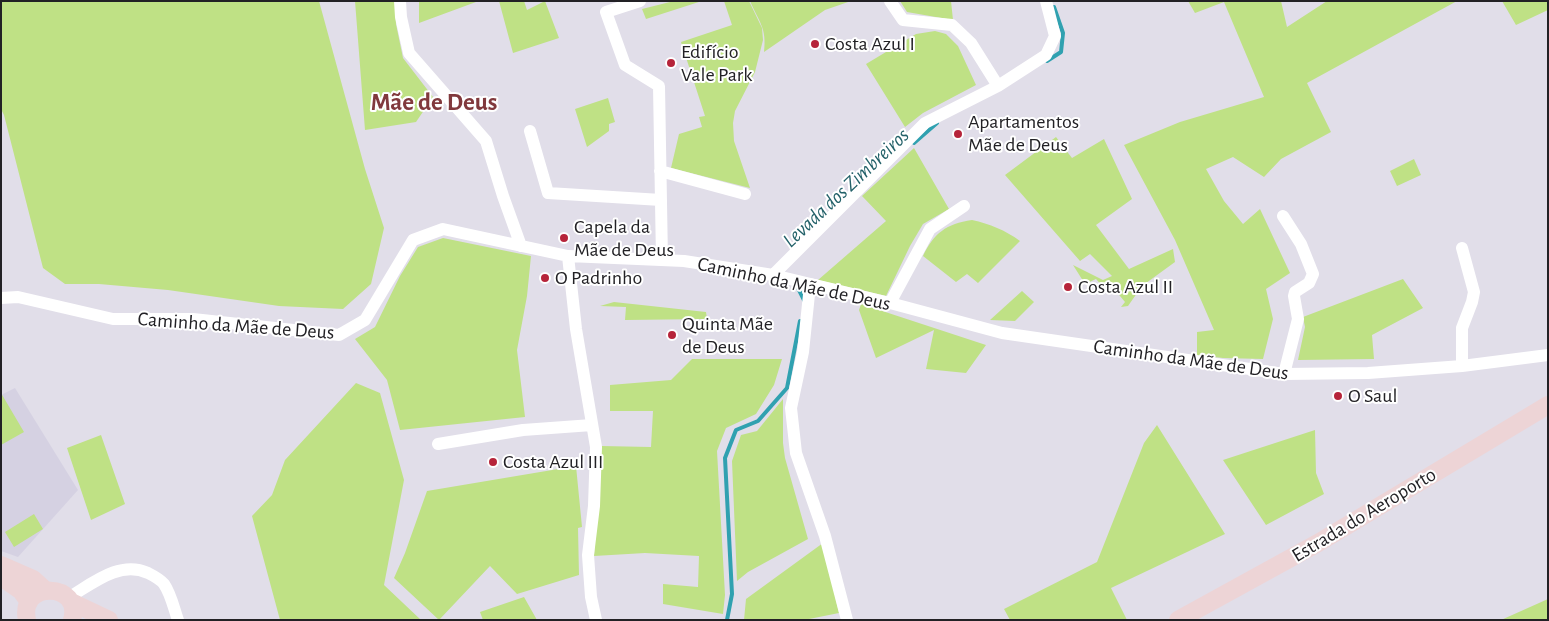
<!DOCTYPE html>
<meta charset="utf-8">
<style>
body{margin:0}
#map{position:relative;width:1549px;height:621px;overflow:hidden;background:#e1dee9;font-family:"Alegreya Sans",sans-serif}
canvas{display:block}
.frame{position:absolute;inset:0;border:2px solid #222125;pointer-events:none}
</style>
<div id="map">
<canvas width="1549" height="621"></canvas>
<div class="frame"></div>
</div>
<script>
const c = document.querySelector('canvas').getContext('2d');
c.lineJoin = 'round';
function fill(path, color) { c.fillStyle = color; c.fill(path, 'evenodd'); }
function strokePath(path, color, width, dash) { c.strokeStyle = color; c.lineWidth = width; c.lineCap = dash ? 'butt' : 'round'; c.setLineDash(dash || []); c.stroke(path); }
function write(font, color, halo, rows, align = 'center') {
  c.font = font + ' "Alegreya Sans",sans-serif'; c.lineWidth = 4; c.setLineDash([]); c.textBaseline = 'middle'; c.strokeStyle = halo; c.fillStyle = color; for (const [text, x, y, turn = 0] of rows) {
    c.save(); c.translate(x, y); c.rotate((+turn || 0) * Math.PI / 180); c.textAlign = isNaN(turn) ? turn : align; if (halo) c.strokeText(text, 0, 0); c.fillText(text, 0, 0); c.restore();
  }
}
const built = new Path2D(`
 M15 388 78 490 18 557 1 551V395Z`);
const green = new Path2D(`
 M1 1H319L365 169 384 228 371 284 343 309 279 306 168 290 99 284H65L43 268 4 115 1 109Z
 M355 1H395L396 24 403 58 433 97 416 122 365 130Z
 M419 1H476V2L419 23Z
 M499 1H524L527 10 545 1 559 38 513 53Z
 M674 1H702L646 19 642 9Z
 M724 1H749L762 28 763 40 755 72 735 111 733 123 734 141 750 188 671 168 679 134 702 127 699 117 705 116 681 42 732 25Z
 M750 1H851L825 10 764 52C767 28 759 22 750 1Z
 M900 1H951L953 20 907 12Z
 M1188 1H1281L1287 27 1327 1H1457L1307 83 1331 132 1281 159 1264 177 1233 157 1206 169 1224 201 1243 224 1260 209 1290 273 1266 289 1273 319 1263 359 1223 358 1197 355V332L1214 330 1175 240 1124 145 1180 122 1264 97 1224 2 1195 13Z
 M1502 1H1548V10L1516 25Z
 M935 31 946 34 958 46 976 85 923 113 905 127 866 64 916 34Z
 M608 98 615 122 609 124V131L587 147 575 109Z
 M1056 137 1072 158 1104 139 1132 199 1096 225 1129 269 1173 249 1175 262 1142 286 1128 306 1121 307 1125 302 1110 284 1104 288 1096 279 1085 284 1073 265 1103 280 1112 276 1090 254 1080 261 1005 175Z
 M914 148 949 209 923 224 910 246 886 296 818 280 886 221 862 196Z
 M1414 159 1421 175 1397 186 1390 171Z
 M972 220C990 224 1005 230 1020 241L978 283 967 274 956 282 923 256C934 233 946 224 972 220Z
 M443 238 531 256 527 296 517 350 525 417 400 430 387 380 355 339 375 327 400 276 418 247Z
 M1403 279 1423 308 1372 335 1374 359 1298 360 1305 327 1303 317Z
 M1022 291 1034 302 1015 321 990 320Z
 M614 302 706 312 707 319 625 320 626 307 600 306Z
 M861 304 986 345 966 373 926 369 934 330 876 358 859 310Z
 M692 359H782L774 385 756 414 726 428 717 451 725 595 723 614 663 604V584L698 587 699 556 645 553 594 556 601 446 651 447 653 411H610V385L671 380Z
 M356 383 380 393 404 480 384 585 421 620H280L252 516 272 495 285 460Z
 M1 393 24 432 1 445Z
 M783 399V443L785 458 808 539 748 572 737 581 732 461 741 435 757 431Z
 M1157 425 1225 534 1111 588 1127 620H1010L1004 609 1097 562 1144 443Z
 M1315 430 1316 473 1324 494 1266 525 1223 460Z
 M101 435 125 504 91 520 67 448Z
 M576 466 582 527 578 528 579 575 517 594 490 566 439 620 394 578 405 553 427 491Z
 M34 514 43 529 14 547 5 532Z
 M823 543 839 613 804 620H744L746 599Z
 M524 597 537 620H483L480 612Z
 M1548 599V620H1501Z`);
const stream = new Path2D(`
 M1047 61 1061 52 1063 33 1054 7
 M914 143 937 123
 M796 284 804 300
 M727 620 732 594 725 458 736 430 758 421 787 388 800 321`);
const minor = new Path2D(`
 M400 1 401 17 409 53 486 141 503 196 521 246
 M640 1 606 12 625 65 659 86 662 260
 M890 1 903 20 952 25 971 43 998 86
 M530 131 548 193 661 200
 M660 171 745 194
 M1283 216 1301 244 1313 274 1309 283 1295 292 1294 296 1298 319 1284 374
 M1462 248 1474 292 1472 302 1462 328V366
 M568 256 576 329 596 447 594 506 588 555 591 597 596 620
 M773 275 925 123 998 86 1046 55 1055 36 1046 1
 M810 285 803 352 791 408 796 453 825 536 847 620
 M1 298 18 297 113 319H193L339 335 365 320 413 240 443 229 568 256 684 261 773 275 890 303 1002 333 1284 374 1368 373 1462 366 1548 355
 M890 303 930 229 964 206
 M438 444 523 430 592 425
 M68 598C92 584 119 560 148 573 154 576 160 579 164 584 171 594 174 609 178 620`);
const secondary = new Path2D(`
 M1 565 33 579 45 590
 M1 577 21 591 29 602
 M71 602 109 620
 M27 620C18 580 83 582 72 620
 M1178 620 1318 543 1548 405`);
const markers = [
 [815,44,5,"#b6243a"],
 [671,63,5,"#b6243a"],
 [958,134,5,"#b6243a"],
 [564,238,5,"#b6243a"],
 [545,278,5,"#b6243a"],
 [1068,287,5,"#b6243a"],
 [672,335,5,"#b6243a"],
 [1338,396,5,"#b6243a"],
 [493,462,5,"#b6243a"]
];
const poiNames = [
 ["Costa Azul I",825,44],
 ["Edifício",681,52],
 ["Vale Park",681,75],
 ["Apartamentos",968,122],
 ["Mãe de Deus",968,145],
 ["Capela da",574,227],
 ["Mãe de Deus",574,250],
 ["O Padrinho",555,278],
 ["Costa Azul II",1078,287],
 ["Quinta Mãe",682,324],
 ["de Deus",682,347],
 ["O Saul",1348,396],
 ["Costa Azul III",503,462]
];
const streetNames = [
 ["Caminho da Mãe de Deus",794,284,12],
 ["Caminho da Mãe de Deus",236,326,4],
 ["Caminho da Mãe de Deus",1191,360,8],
 ["Estrada do Aeroporto",1364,515,-31]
];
const waterNames = [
 ["Levada dos Zimbreiros",846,188,-43]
];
const districtNames = [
 ["Mãe de Deus",434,102]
];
fill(built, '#d5d1e2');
fill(green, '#bfe185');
strokePath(stream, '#30a1b0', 4);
strokePath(minor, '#fff', 12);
strokePath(secondary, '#edd4d6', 18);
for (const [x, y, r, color] of markers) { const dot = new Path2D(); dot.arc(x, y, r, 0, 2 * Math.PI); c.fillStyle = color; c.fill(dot); strokePath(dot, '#fff', 2); }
write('20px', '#222125', '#fff', poiNames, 'left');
write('20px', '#222125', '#fff', streetNames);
write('italic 21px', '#236169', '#fff', waterNames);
write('bold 25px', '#81393d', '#fff', districtNames);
</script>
